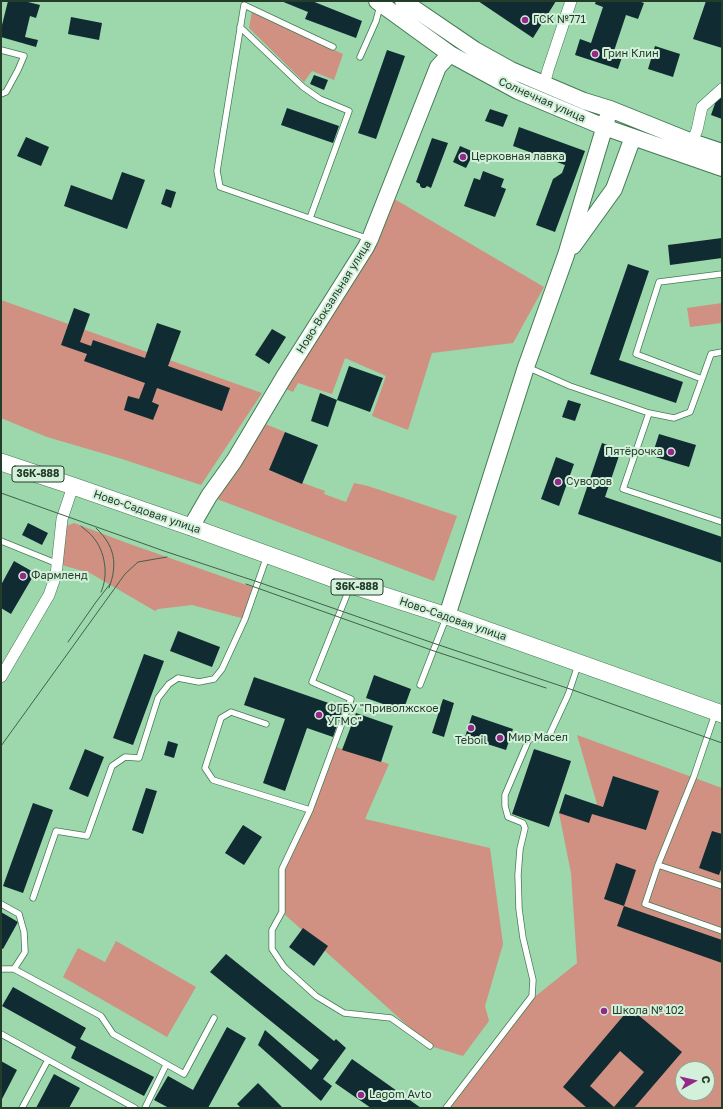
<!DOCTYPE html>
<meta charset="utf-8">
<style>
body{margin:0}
#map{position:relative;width:723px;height:1109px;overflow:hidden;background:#9cd8ac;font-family:"Golos Text",sans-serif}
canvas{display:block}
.frame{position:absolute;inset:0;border:2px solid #243c2a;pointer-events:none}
.north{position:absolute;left:675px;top:1061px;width:40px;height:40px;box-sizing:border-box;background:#d3f1da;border:1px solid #8da994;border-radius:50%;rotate:82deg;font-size:11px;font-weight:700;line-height:16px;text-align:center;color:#243c2a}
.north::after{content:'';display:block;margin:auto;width:14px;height:18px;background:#95298b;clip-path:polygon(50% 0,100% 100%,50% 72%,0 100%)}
</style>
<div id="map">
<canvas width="723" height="1109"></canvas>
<div class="frame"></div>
<div class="north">С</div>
</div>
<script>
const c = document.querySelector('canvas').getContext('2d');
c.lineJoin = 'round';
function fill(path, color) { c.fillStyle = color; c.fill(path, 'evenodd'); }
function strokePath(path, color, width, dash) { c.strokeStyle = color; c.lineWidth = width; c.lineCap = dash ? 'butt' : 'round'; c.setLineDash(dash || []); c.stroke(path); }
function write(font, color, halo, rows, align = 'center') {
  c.font = font + ' "Golos Text",sans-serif'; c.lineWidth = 4; c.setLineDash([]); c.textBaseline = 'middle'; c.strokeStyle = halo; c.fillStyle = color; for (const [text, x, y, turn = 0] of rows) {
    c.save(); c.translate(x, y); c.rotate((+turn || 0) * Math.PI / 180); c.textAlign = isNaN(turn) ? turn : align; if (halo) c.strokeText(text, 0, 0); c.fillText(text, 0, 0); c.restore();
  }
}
const green = new Path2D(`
 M252 12 343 54 334 80 312 71 304 82 249 28Z
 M391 197 544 287 513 343 432 353 408 430 372 416 386 376 345 358 332 394 298 383 293 392 280 386Z
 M1 300 262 393 201 485 122 459 47 437 1 418Z
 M722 303V323L690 327 687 308Z
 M258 421 285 432 270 471 325 491 324 494 346 502 354 483 368 486 457 516 434 581 209 496Z
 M74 523 127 543 255 588 245 619 192 605 158 609 155 611 90 573 58 564 61 528Z
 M577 735 722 788V1108H446L527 1003 577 963 571 873 559 813 597 804ZM683 1069H707V1093H683Z
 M333 746 389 764 365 819 490 848 503 944 485 1006 489 1021 463 1056 430 1046 282 912 285 864Z
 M116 941 196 987 167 1037 63 977 78 948 105 962Z`);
const building = new Path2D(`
 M8 1H24L40 5 36 18 30 16 25 37 38 40 36 47 1 37V29Z
 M281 1H312L362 21 356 38 305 19 308 12Z
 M478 1H556L533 38Z
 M596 1H638L644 3 638 19 626 15 614 51 623 54 618 69 575 55 580 39 591 43 603 7 595 4Z
 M706 1H722V48L693 39Z
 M71 17 102 23 99 40 68 34Z
 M655 46 680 54 673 77 648 69Z
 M387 50 405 56 376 139 358 133Z
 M314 75 328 80 324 90 310 84Z
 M718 95 722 96V119L711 115Z
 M287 108 339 126 333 143 281 125Z
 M490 109 508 115 503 127 485 121Z
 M519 127 585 151 555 232 536 225 553 179 562 173 565 165 513 146Z
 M26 137 49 147 41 166 17 156Z
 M432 138 448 143 431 188 427 186 425 188H422L420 186V184L416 182Z
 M460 146 474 152 466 168 453 162Z
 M483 171 504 179 501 187 506 189 495 217 464 206 474 178 480 180Z
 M122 172 145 180 127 229 64 206 71 185 112 200Z
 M166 189 176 192 171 208 161 204Z
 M722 238V258L670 265 668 245Z
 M628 264 649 271 619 360 683 382 676 403 590 374Z
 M74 308 90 314 80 342 91 346 93 340 145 358 157 323 181 331 168 366 230 388 222 411 157 388 152 402 159 405 153 420 124 410 128 396 139 399 145 383 84 361 87 354 61 345Z
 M272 329 286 337 269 364 255 355Z
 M349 366 383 378 370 412 337 400 328 427 311 421 320 393 337 400Z
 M568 400 581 404 575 421 562 417Z
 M285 432 318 445 302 484 269 470Z
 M659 434 696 445 689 467 652 456Z
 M602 443 621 450 605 497 722 537V563L578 514Z
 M556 457 574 464 559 506 541 499Z
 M28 523 48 533 42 545 22 535Z
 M14 561 35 573 11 614 1 608V585Z
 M178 631 220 647 212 667 170 651Z
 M144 654 164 661 133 745 113 738Z
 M374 675 411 689 403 711 366 698Z
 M254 677 343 708 333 737 307 728 285 791 263 783 285 719 244 705Z
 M443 699 454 703 444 737 432 733Z
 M356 713 393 726 381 762 342 750Z
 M472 715 513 729 506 750 465 737Z
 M168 741 178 744 174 758 164 755Z
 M85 749 104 757 88 797 69 789Z
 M534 749 571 761 549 827 512 814Z
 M613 776 659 791 646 830 592 814 589 823 559 813 565 794 603 807Z
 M146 788 157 791 143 834 132 830Z
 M33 803 53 810 23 893 3 886Z
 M243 825 262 837 244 865 225 853Z
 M712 831 722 834V867L719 875 699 868Z
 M616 863 636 870 624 906 722 940V963L617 926 624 906 604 899Z
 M1 912 18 922 3 949 1 948Z
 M303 928 328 946 314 966 289 947Z
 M226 954 334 1041 336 1039 346 1048 323 1079 332 1086 321 1101 258 1045 265 1030 311 1070 319 1060 210 972Z
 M13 987 86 1028 80 1039 154 1077 144 1096 71 1058 76 1047 2 1006Z
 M630 1008 682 1052 634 1108H587L563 1087ZM620 1051 644 1072 614 1107 590 1086Z
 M227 1027 246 1038 208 1108H169L154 1100 168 1076 193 1090Z
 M352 1059 421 1108H371L335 1083Z
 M1 1061 17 1070 1 1101Z
 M54 1074 80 1088 69 1108H36Z
 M258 1083 283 1108H241L237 1104Z`);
const lane = new Path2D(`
 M240 27 303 87 320 99 349 111 310 218
 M333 47 244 5 217 171 220 187 369 239
 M1 50 24 56 18 70 6 92 1 94
 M360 57 376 21 380 6
 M527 367 570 386 649 413 674 418 690 412 702 379 636 354 659 282 722 274
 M702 379 711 354 722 352
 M649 413 623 489 722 522
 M1 541 58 564
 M350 587 312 682 351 699 310 810 282 869V912L272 930V949L284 967 316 996 344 1013 391 1018 430 1046
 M420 685 446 618
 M715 714 694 776 658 865 722 886
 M266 724 231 712 221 718 205 768 213 780 310 810
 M658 865 645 904 722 931
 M33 898 56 831 87 836 112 766 125 757 139 758 158 698 169 684 178 678 199 682 214 679 222 669 245 619 267 556
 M1 904 19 914 24 932 25 952 14 969
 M1 969H14L101 1016 113 1034 184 1074 214 1018
 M1 1034 135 1108
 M22 1108 48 1060
 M145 1108 166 1065
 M446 1108 532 996 533 980 523 938 519 909 518 875 520 849 525 828 523 823 508 817 505 806V795L529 739 549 736 568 695 578 665`);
const street = new Path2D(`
 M544 85 548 70 571 1
 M692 142 697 130 702 107 722 89
 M1 677 49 595 56 575 62 519 73 486`);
const secondary = new Path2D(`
 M377 1 450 54 518 91 604 127 722 168
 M403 1 475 50 511 70 584 101 610 109 692 142 722 152
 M573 246 614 189 633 137
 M191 527 209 496 234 461 284 377 366 247 370 239 438 67 450 54
 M447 616 526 367 566 255 610 109`);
const primary = new Path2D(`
 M1 462 73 486 191 527 351 585 447 616 722 714`);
const tram = new Path2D(`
 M1 493 164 551 258 582 436 644 570 689 722 743
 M81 526C85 530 90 533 93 537 105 551 109 575 101 592
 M96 528C115 546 118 564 109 588
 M246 584 434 651 546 688
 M68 642 96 602 110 584
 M1 746 125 574 138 562 167 557`);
const markers = [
 [525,20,4,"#95298b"],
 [595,54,4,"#95298b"],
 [463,157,4,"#95298b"],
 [671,452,4,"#95298b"],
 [558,482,4,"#95298b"],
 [23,576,4,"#95298b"],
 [319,715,4,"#95298b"],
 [471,728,4,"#95298b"],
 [500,738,4,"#95298b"],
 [604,1011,4,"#95298b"],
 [361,1095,4,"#95298b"]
];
const shields = [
 [38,474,52],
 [357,587,52]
];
const shieldNames = [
 ["36К-888",38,474],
 ["36К-888",357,587]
];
const poiNames = [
 ["ГСК №771",533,20],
 ["Грин Клин",603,54],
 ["Церковная лавка",471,157],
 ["Пятёрочка",663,452,"right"],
 ["Суворов",566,482],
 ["Фармленд",31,576],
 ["ФГБУ \"Приволжское",327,709],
 ["УГМС\"",327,722],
 ["Мир Масел",508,738],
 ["Teboil",471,741,"center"],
 ["Школа № 102",612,1011],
 ["Lagom Avto",369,1095]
];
const streetNames = [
 ["Солнечная улица",542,100,24],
 ["Ново-Вокзальная улица",334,297,-58],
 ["Ново-Садовая улица",147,512,19],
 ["Ново-Садовая улица",453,619,19]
];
fill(green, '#d09082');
fill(building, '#102c32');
strokePath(lane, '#427b53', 7);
strokePath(street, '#427b53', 12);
strokePath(secondary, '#427b53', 18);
strokePath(primary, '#427b53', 18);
strokePath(lane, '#fff', 5.5);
strokePath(street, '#fff', 11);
strokePath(secondary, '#fff', 16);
strokePath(primary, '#fff', 17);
strokePath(tram, '#406149', 1);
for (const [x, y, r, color] of markers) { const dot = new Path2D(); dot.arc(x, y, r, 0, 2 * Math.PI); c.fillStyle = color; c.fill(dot); strokePath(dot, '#d3f1da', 1.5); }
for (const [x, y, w] of shields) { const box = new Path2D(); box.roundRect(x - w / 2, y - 8, w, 16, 3); c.fillStyle = '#d3f1da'; c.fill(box); strokePath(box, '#243c2a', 1); }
write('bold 10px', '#243c2a', null, shieldNames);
write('11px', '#243c2a', '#d3f1da', poiNames, 'left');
write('11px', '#243c2a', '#d3f1da', streetNames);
</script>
